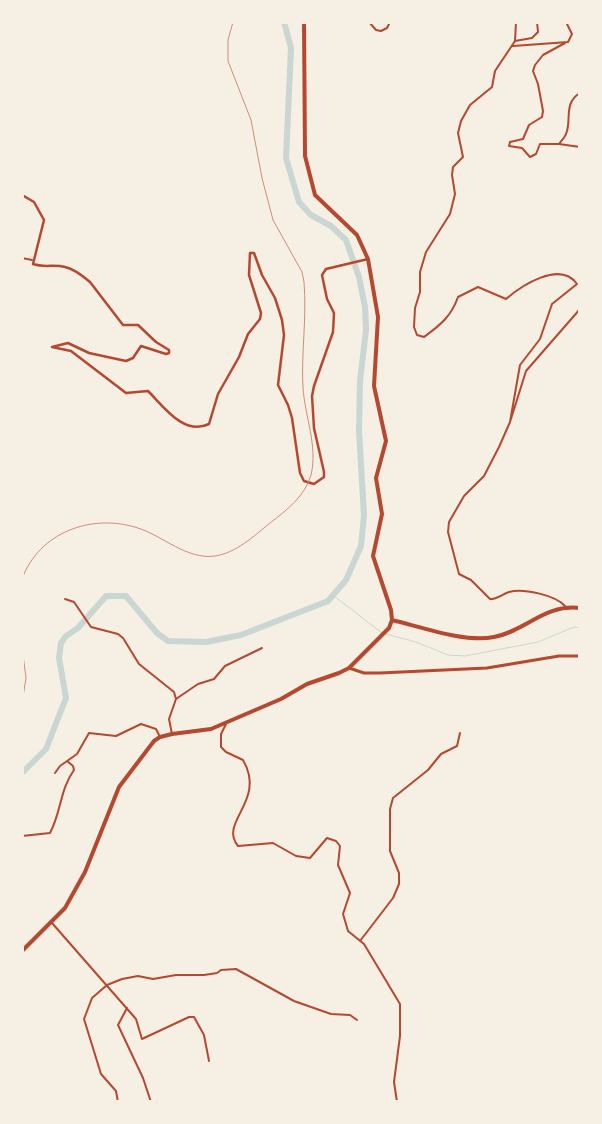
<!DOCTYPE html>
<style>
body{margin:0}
#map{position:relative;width:602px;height:1124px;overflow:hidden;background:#f6efe4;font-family:"Roboto Condensed",sans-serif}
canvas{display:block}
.frame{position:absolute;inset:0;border:24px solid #f6efe4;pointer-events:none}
</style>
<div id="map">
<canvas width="602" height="1124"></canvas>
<div class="frame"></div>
</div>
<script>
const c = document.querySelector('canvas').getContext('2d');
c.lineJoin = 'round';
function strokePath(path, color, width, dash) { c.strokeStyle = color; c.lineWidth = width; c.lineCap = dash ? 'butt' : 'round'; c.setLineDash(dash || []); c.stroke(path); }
const stream = new Path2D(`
 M334 596 382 633
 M386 634 416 642 448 655 465 656 538 642 574 627 580 628`);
const river = new Path2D(`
 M22 773 46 749 66 698 59 658 61 643 66 636 78 628 106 596H126L157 633 168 641 206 642 241 635 328 601 346 580 361 546 364 515 359 431 360 381 366 330 365 307 359 277 346 240 331 226 311 215 299 202 286 158 291 48 284 22`);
const minor = new Path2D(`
 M369 22 376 30 381 31 387 28 390 22
 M515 41 532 38 538 32 537 22
 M565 43 543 55 535 65 533 71 538 84 543 111 542 117 529 125 523 139 510 142 509 146 522 148 530 157 536 154 540 144H559C561 141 565 137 566 134 572 120 563 103 580 93
 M513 46 568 42 572 34 566 22
 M559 144 580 147
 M22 258 32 260
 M510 422 520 365 540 339 552 304 577 284C560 260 521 286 506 299L478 287 458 297C451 317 440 325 424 337L417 335 414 327 415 308 420 292V272L426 252 450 214 455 194 452 175 453 167 463 157 458 133 461 121 470 105 492 87 495 71 515 41 516 22
 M65 599 74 602 91 627 118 634 123 638 139 664 174 692 176 699 169 719 172 734
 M565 606C555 595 523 588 509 592 502 594 498 599 490 599L471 580 459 574 448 532 449 522 464 496 484 476 499 447 510 422 526 371 580 309
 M176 699 198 684 214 679 225 666 262 648
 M226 724 221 734V747L226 752 243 760C267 801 218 822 238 846L273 843 296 856 310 858 327 838 336 841 340 846 338 865 350 893 343 914 348 931 364 944 400 1004V1036L394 1082 397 1102
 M55 773 60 766 77 754 89 733 116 736 141 724 156 729 160 737
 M22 836 50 833C61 813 60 789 74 770L73 766 67 761
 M52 923 136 1019 142 1039 189 1017H194L204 1035 209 1061
 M360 941 393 898 399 884V873L390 851V809L393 798 428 770 441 754 457 746 460 733
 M127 1008 118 1025 143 1078 151 1102
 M22 1082V1090
 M118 1102 116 1091 101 1074 84 1019 92 998 107 985 122 979 138 976 153 979 176 975H204L217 973 221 970 236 969 294 1001 331 1014 350 1015 357 1020`);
const tertiary = new Path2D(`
 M22 195 34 202 44 220 33 264C44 268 54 264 65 267 74 269 83 276 90 282L123 325H138L156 342 169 350V353L166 354 141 346 133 358 126 361 89 353 68 343 52 347 71 351 126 393 148 391C164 407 184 436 209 424L218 394 239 357 248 334 260 319 261 313 249 275 250 253H254L262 275 275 298 282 320 284 335 278 385 288 405 292 418 300 473 304 481 314 484 324 477V472L314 428 312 396 314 386 333 332 334 313 327 299 322 275 326 269 368 259`);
const primary = new Path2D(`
 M349 668 364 673H380L487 668 559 656H580`);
const trunk = new Path2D(`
 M392 620C421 627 465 643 494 637 526 631 544 604 580 608
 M22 951 65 908 85 872 119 787 154 741 160 737 172 734 211 729 281 699 307 684 339 673 349 668 389 628 392 620 391 610 373 556 382 514 376 478 386 441 374 386 378 317 368 259 357 235 315 195 305 156 304 22`);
const rail = new Path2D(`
 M22 579C39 532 92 513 138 528 163 536 187 560 215 556 236 553 254 536 270 523 287 510 305 496 311 475 318 446 305 417 303 388 301 353 307 318 304 282L302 272 273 220 262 178 251 120 228 61V40L233 22
 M22 647 26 678 22 703`);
strokePath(stream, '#c9d6d2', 1);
strokePath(river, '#c9d6d2', 6);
strokePath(minor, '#b5482f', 2);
strokePath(tertiary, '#b5482f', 2.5);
strokePath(primary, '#b5482f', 3);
strokePath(trunk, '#b5482f', 4);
strokePath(rail, '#cf8b77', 1);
</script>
